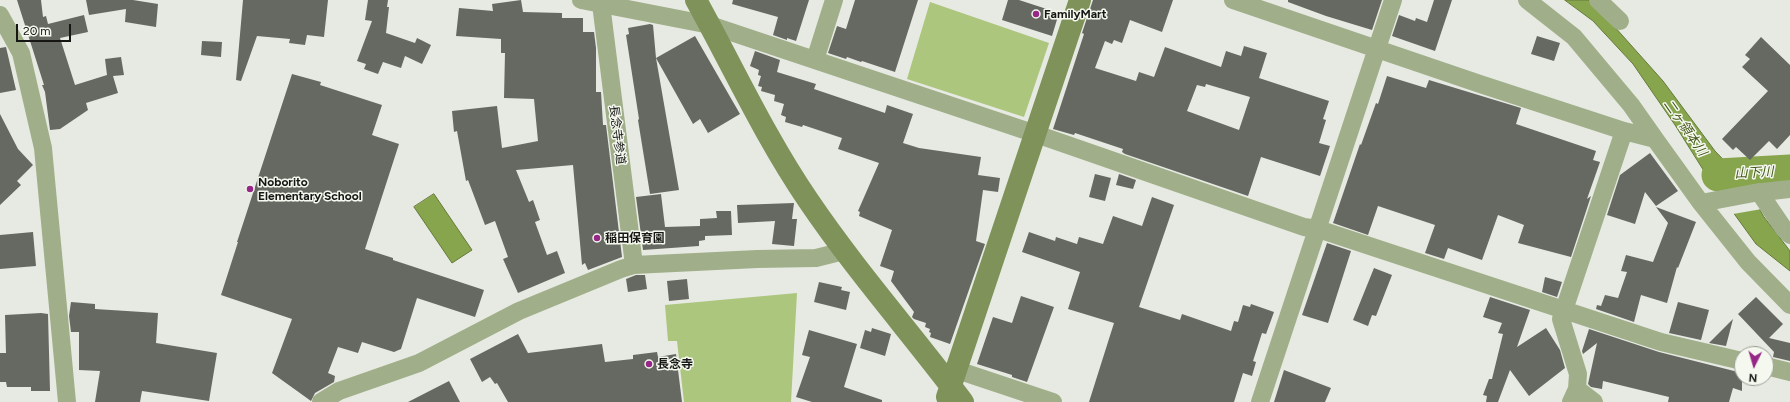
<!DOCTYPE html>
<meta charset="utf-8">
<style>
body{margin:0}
#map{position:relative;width:1790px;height:402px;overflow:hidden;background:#e7eae2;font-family:Figtree,sans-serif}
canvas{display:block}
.north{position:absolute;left:1734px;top:346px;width:40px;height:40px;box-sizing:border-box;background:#f4f8ef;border:1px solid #9b9e97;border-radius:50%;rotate:185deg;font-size:11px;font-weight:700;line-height:16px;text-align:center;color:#161714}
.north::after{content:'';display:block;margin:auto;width:14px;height:18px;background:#972786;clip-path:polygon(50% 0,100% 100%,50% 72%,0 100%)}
.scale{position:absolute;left:16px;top:24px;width:55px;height:18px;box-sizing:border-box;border:2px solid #161714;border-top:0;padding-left:5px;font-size:12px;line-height:14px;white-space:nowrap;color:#161714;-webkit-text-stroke:3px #f4f8ef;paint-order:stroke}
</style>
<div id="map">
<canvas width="1790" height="402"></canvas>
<div class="north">N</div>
<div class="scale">20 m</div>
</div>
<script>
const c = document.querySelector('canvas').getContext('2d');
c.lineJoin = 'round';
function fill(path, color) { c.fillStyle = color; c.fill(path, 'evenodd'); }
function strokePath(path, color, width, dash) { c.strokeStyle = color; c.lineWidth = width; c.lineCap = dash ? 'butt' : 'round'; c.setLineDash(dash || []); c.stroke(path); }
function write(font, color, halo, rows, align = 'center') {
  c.font = font + ' Figtree,"Noto Sans JP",sans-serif'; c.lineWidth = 3; c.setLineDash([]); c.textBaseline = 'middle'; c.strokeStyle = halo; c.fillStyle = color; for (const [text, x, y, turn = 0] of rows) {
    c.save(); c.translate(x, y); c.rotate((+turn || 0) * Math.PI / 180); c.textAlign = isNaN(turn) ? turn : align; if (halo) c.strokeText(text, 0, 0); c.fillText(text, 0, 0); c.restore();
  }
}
const green = new Path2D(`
 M930 2 1049 43 1024 117 907 79Z
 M797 293 791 402H684L677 341H668L665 305Z`);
const water = new Path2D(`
 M1565 0H1588L1597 7 1663 81 1715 151 1742 179 1764 217 1790 251V271L1756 244 1709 179 1675 125 1633 64 1593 21Z
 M434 194 472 250 452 263 414 207Z`);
const pier = new Path2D(`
 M1746 182 1762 209 1733 214 1712 185Z`);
const river = new Path2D(`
 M1718 175 1790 171`);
const building = new Path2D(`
 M17 0H41L43 17 46 16 48 24 84 15 88 32 60 38 75 85 107 75 105 59 121 57 124 75 113 76 118 93 86 103 88 110 60 129 50 130 45 92 42 85H44Z
 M86 0H133L158 4 156 27 125 22 126 9 89 15Z
 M243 0H328L324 37 307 35 305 45 289 43 290 39 257 36 241 81 236 80Z
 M368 0H388L387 7H389L386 33 415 43 417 38 431 45 422 64 405 56 401 68 383 62 378 74 364 69 366 64 357 61 372 21 365 20Z
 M521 0 523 12 562 13V18H583V32H594L596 48V92H601L603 125H606L622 257 588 270 585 263 582 265 573 165 516 170 529 202 533 200 540 220 535 222 547 255 557 251 565 273 518 293 503 259 508 257 495 221 485 225 468 180 466 181 457 131 454 132 452 111 497 106 502 148 538 141 534 99 504 98 505 53H501V39L456 36 459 8 493 11 492 4Z
 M733 0H809L796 41 787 38V40L773 35 778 17 732 4Z
 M855 0H918L895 72 862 61 861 62 847 57 846 59 828 53 837 26 846 29Z
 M1008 0H1019L1059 13 1052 36 1002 20Z
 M1093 0H1173L1162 32 1130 20 1122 43 1114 40 1112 44 1105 41 1095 68 1136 81 1139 72 1154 77 1165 47 1221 67 1226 51 1241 56 1244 46 1267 53 1259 78 1329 101 1323 119 1326 120 1319 143 1330 146 1320 176 1261 157 1248 196 1125 154 1122 152 1123 149 1075 133 1074 135 1053 129 1084 34 1082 33ZM1206 84 1250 97 1239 130 1187 111 1197 85 1205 87Z
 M1288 0H1382L1372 30 1326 16 1288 2Z
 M1434 0H1452L1435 51 1392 36 1399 15 1415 21 1416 18 1427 22Z
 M650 24 653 25 656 58 695 36 740 114 708 133 700 119 693 124 656 58 679 190 650 194 638 120 639 119 626 35 629 34 628 28Z
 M1537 36 1560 43 1554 61 1531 54Z
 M1761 37 1790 65V135L1777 149 1769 141 1750 160 1736 147 1733 150 1722 139 1768 91 1742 67 1750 59 1745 55Z
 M202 41 222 42 221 57 201 55Z
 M6 47 16 90 0 93V48Z
 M755 51 780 60 777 72 816 84 814 89 885 113 887 105 913 114 903 143 919 148 981 157 978 175 1000 178 998 192 983 190 976 241 985 244 950 344 930 337 931 333 929 332 930 329 925 327 926 323 914 319 912 317 914 312 891 281 894 271 880 266 892 230 859 216 860 212 858 211 879 163 838 149 842 138 803 125 802 127 785 122 786 117 781 115 784 104 774 101 775 95 761 91 762 87 758 86 761 76 758 75 759 70 750 66Z
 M292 74 321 82 320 85 382 105 372 135 399 144 365 249 393 258V260L484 290 475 317 417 298 401 349 394 352 362 342 358 353 338 347 328 373 335 376 334 382 315 393 311 401 272 373 292 319 221 295 238 242H237Z
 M1387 76 1426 88 1429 80 1521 108 1516 124 1596 151 1593 160 1600 162 1587 199 1591 196 1571 257 1518 243 1524 225 1498 215 1482 260 1448 248 1444 259 1425 253 1435 225 1378 206 1368 235 1333 223 1360 144 1361 145 1376 103 1378 104Z
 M0 114 18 149 33 165 17 181 21 185 0 205Z
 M1650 153 1678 191 1656 206 1645 192 1635 224 1607 215 1620 175Z
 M1095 174 1111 178 1105 201 1089 197Z
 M1119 174 1136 180 1133 189 1116 185Z
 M661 194 665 227 700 226V219L717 218 716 211H731L732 235 705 236V240L699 241V246L643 250 636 197Z
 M1152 197 1174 205 1139 307 1180 320 1182 314 1231 331 1234 321 1238 322 1243 305 1250 307 1251 304 1274 312 1266 334 1262 333 1253 361 1256 362 1252 376 1243 373 1234 402H1089L1114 323 1068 309 1080 272 1022 252 1029 232 1055 241 1056 237 1077 244 1079 237 1103 244 1113 216 1142 226Z
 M794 203 792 219H797L794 246 772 244 775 221 738 223 737 205Z
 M1656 207 1696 222 1678 268 1677 267 1667 303 1641 295 1634 322 1596 309 1597 305 1601 306 1605 295 1618 298 1627 272 1621 271 1626 255 1653 262 1668 223Z
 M33 232 36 266 0 269V235Z
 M1327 243 1351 251 1328 323 1302 315Z
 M1374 268 1392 275 1376 316 1372 315 1368 326 1353 320Z
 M636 275H645L647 289 628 292 626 279Z
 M1545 277 1562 282 1557 297 1542 292Z
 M687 279 689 299 669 301 667 281Z
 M819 282 842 287 841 290 850 292 846 310 814 302Z
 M1021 296 1054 307 1027 382 1012 377V375L977 364 993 317 1012 323Z
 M1490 297 1530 310 1517 347 1546 328 1560 350 1565 368 1529 396 1510 370 1498 402H1486L1487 396 1483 395 1489 379H1492L1503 334 1498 333 1502 323 1483 317Z
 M1756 297 1783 324 1769 338 1790 343V361L1773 357 1774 352 1738 314Z
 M71 302 95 304V309L158 313 156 343 217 353 209 401 142 391 140 402H95L100 371 79 370V332H71L69 316Z
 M1678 302 1709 310 1701 340 1669 333Z
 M41 313 48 314 50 391H31V387H7L6 382H0V353H6L5 315Z
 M1733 319 1726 346 1709 343Z
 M872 328 891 334 885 356 860 348 865 330 871 332Z
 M1589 329 1659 352 1742 373V391L1733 388 1729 402H1668L1669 397 1603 381 1602 389 1591 387 1588 384 1597 343 1583 354 1582 351Z
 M809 330 857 344 844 387 882 400V402H812L796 397 810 357 802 355Z
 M518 334 528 353 602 344 605 362 633 359V355L657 352 658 357 676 354 682 402H508L497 383 495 384 490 377 482 382 470 359Z
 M1284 370 1331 388 1325 402H1274Z
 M449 381 460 402H408Z`);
const street = new Path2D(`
 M581 0 710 25 1036 134 1304 227 1318 229 1661 342 1742 361
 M1233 0 1480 84 1624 131 1655 139 1701 203 1748 262 1790 305
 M1527 0 1574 37 1631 105 1655 139
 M1598 0 1620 21
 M601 4 634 265
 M0 15 21 53 43 148 67 402
 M815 60 834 0
 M1759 192 1784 229 1790 235
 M1701 203 1754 193 1790 189
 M1766 366 1790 372
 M957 370 1053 402
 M1577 389 1594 402
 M321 402 339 391 419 363 519 311 621 269 634 265 757 259 816 258 844 251
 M1260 402 1393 0
 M1571 402 1577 389 1578 374 1561 319 1624 131`);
const secondary = new Path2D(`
 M696 0C733 67 765 137 808 200 856 271 912 334 963 402
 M947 397 1080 0`);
const markers = [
 [1036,14,4,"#972786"],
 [250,189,4,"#972786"],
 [597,238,4,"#972786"],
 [649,364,4,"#972786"]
];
const poiNames = [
 ["FamilyMart",1044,14],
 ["Noborito",258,182],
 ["Elementary School",258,196],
 ["稲田保育園",605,238],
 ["長念寺",657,364]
];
const streetNames = [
 ["長念寺参道",617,135,83]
];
const waterNames = [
 ["二ヶ領本川",1685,128,55],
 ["山下川",1754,173,-3]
];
fill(green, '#acc67d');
fill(water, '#87a54c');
strokePath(water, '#657a3b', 1);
fill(pier, '#e7eae2');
strokePath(river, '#87a54c', 33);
fill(building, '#666961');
strokePath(street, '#a0af89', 18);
strokePath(secondary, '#7e9259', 22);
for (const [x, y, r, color] of markers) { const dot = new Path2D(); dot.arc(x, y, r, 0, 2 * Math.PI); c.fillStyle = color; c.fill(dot); strokePath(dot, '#f4f8ef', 1.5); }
write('bold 12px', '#161714', '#f4f8ef', poiNames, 'left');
write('12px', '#161714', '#f4f8ef', streetNames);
write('italic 13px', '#435617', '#f4f8ef', waterNames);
</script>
